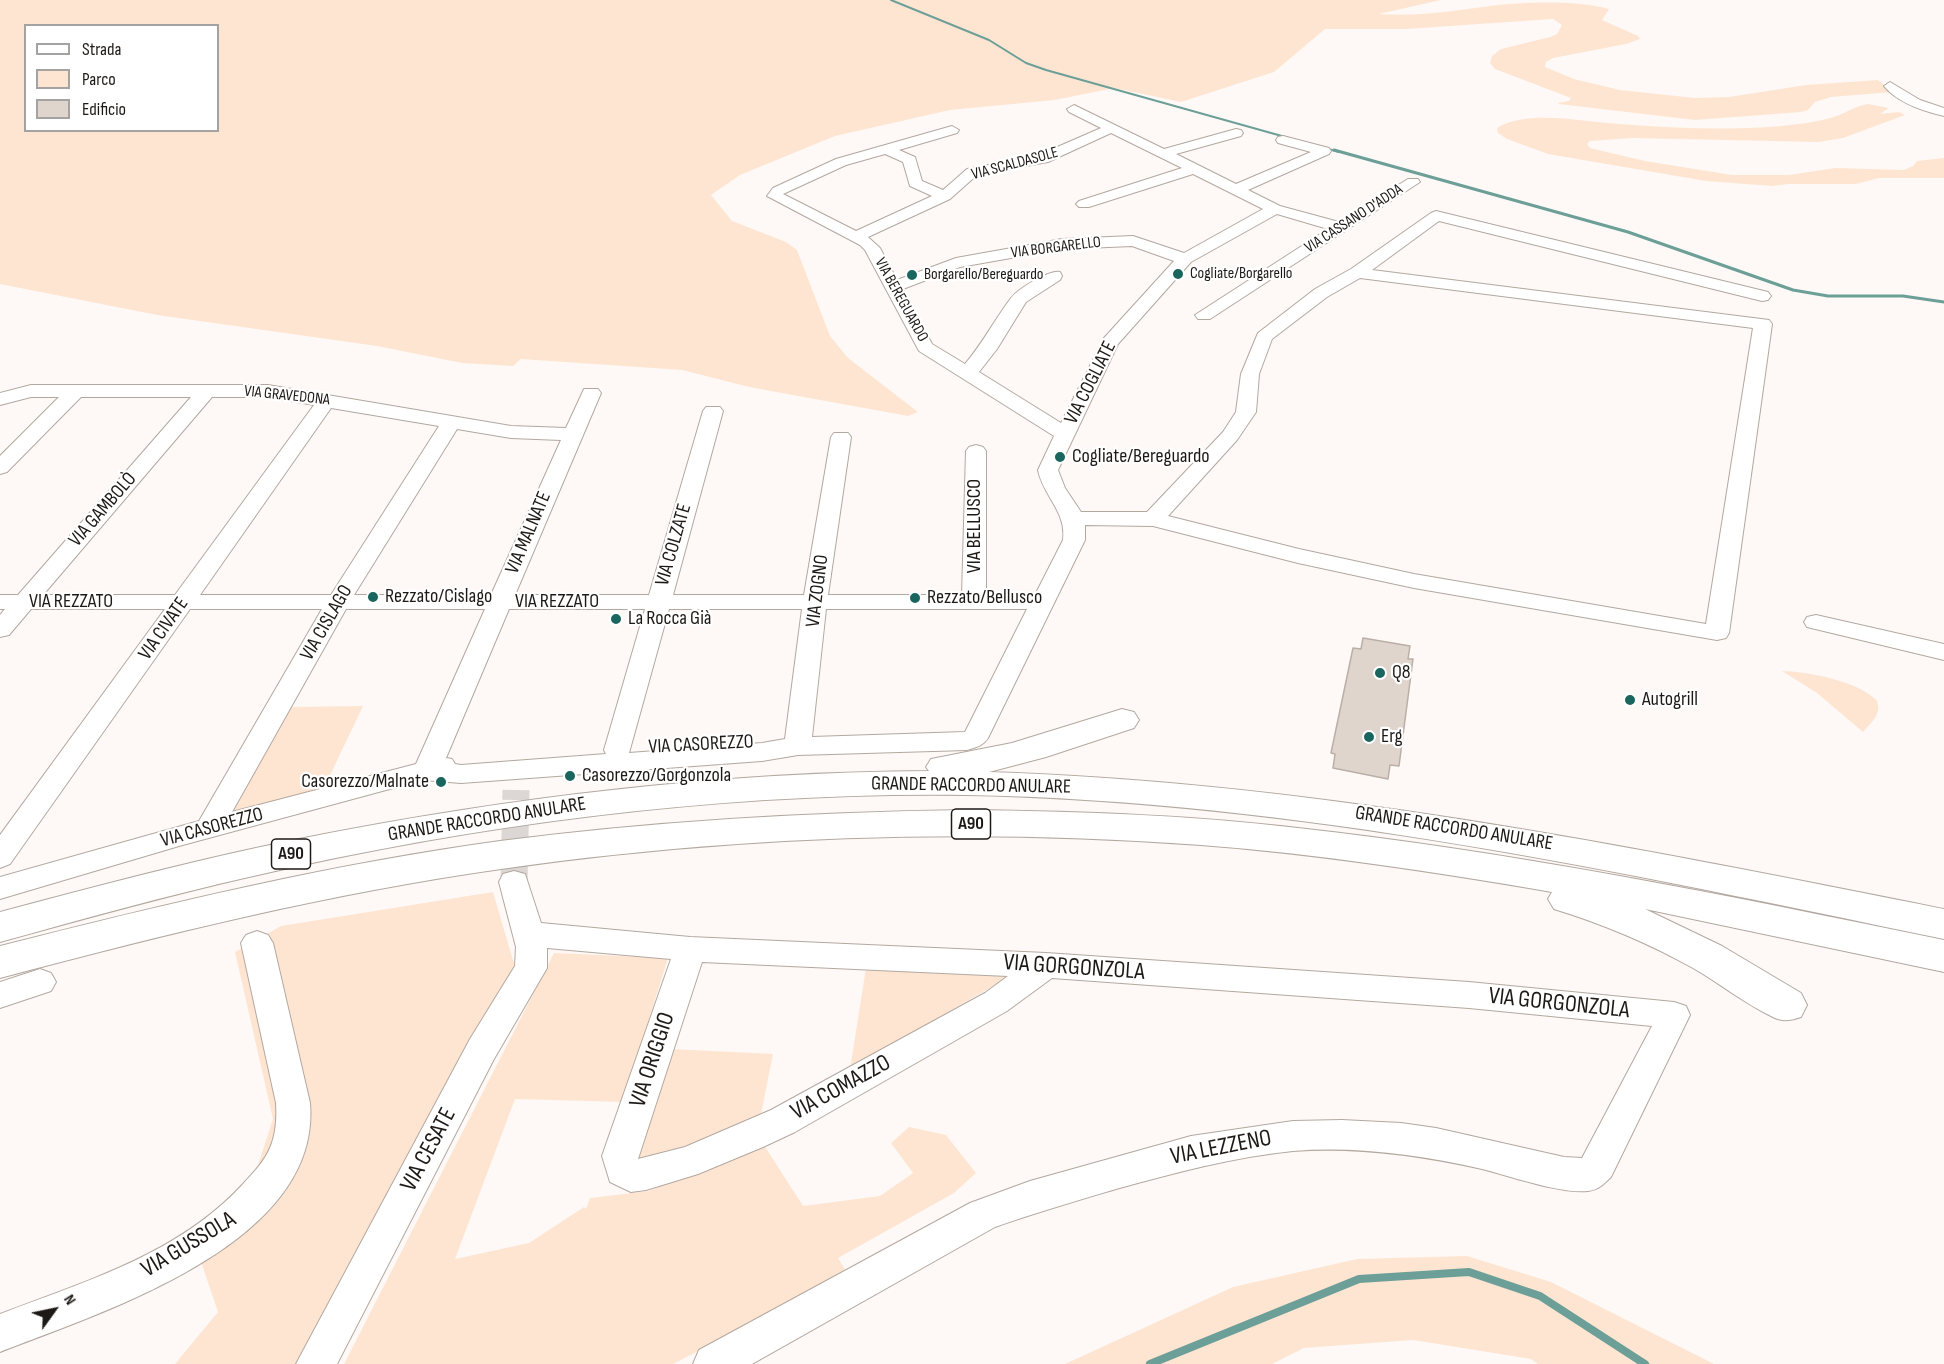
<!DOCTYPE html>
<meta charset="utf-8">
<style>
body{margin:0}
#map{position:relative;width:1944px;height:1364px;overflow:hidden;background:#fef9f6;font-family:"Sofia Sans Condensed",sans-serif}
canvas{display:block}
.legend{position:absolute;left:24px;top:24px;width:195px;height:108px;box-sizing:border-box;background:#fff;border:2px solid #a5a3a2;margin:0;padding:8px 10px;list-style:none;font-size:18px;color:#1d1916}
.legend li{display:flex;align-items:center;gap:12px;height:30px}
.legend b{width:30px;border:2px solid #a5a3a2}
.north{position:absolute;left:24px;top:1280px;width:60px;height:60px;-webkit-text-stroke:4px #fff;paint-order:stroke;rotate:57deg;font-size:16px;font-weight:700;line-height:24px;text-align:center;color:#1d1916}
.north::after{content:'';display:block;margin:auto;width:21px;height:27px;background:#1d1916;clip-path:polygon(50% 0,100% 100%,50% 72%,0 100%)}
</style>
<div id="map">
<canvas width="1944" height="1364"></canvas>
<ul class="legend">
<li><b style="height:8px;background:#fff"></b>Strada</li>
<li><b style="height:16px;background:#fee5d2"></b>Parco</li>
<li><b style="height:16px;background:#e0d5cd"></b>Edificio</li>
</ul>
<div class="north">N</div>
</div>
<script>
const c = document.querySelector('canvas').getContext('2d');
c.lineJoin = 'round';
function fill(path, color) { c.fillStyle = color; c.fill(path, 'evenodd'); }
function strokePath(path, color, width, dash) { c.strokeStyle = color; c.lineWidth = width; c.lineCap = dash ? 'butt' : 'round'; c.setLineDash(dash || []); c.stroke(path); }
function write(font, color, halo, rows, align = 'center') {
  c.font = font + ' "Sofia Sans Condensed",sans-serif'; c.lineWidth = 4.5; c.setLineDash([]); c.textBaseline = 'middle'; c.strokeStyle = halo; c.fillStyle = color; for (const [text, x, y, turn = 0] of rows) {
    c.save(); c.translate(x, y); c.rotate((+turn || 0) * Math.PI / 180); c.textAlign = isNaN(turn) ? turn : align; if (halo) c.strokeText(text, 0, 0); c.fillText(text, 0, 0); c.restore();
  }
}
const green = new Path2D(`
 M0 0H1441L1379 14C1415 17 1454 11 1490 6 1526 2 1575 0 1609 9L1602 20 1638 36 1640 39 1626 44 1553 58 1546 62 1545 67 1574 79 1620 90 1695 98 1729 97 1806 85 1878 80 1893 92 1831 97 1815 102 1808 110 1801 112 1695 120 1559 104 1558 103 1569 101 1571 98 1495 69 1490 63 1492 56 1501 49 1550 37 1557 34 1562 25 1553 19 1406 29H1325L1274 72 1181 102 1114 88 1055 100 950 110 835 136 740 175 711 195 732 221 786 242 797 250 830 336 848 358 918 412 908 416 749 387 682 370 521 359 513 366 462 363 377 346 157 315 0 284ZM26 26H218V130H26Z
 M1868 104 1889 108 1880 114 1899 112 1905 115 1843 138 1818 142 1633 138 1590 141 1587 144 1590 148 1645 161 1732 175H1789L1835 168 1904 170 1913 166 1917 161 1944 158V178H1879L1856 184H1788L1772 186 1706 181 1548 154 1507 139 1498 133 1497 128C1528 109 1584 122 1619 124 1677 128 1740 132 1798 124 1810 123 1823 120 1834 117 1846 113 1855 106 1868 104Z
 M1782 671C1807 671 1861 682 1877 701 1882 715 1871 722 1863 732L1817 693Z
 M363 706 323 790 231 813 291 707Z
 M493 892 515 967 296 1364H175L218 1312 194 1241 256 1171 273 1119 235 952 281 926Z
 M554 953 668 958 623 1102 515 1099 455 1259 529 1243 584 1207 586 1209 590 1198 649 1191 764 1145 803 1206 880 1196 913 1173 891 1143 909 1127 946 1135 976 1173 954 1193 838 1258 848 1274 673 1364H344Z
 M866 968 1017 972 850 1069Z
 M670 1049 773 1054 760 1119 650 1160 632 1162Z
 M1467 1256 1551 1282 1714 1364H1538L1531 1359 1413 1340 1304 1348 1272 1364H1065L1233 1287 1357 1259Z`);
const streamFar2 = new Path2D(`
 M891 0 989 40 1026 63 1046 70 1339 152`);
const streamFar1 = new Path2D(`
 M1334 150 1628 232 1793 290 1828 296H1903L1944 302`);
const stream = new Path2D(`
 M1150 1364 1359 1279 1469 1272 1540 1296 1645 1364`);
const building = new Path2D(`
 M1363 638 1410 646 1408 659H1413L1399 766 1390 765 1388 779 1333 768 1335 754 1331 753 1353 648 1361 649Z`);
const minorTunnel = new Path2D(`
 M514 882 516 790`);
const minor = new Path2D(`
 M1890 82 1920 100 1944 108V116C1923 111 1898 103 1884 86Z
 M1074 105 1164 149 1236 129 1241 130 1243 133 1241 136 1176 154 1236 184 1311 152 1278 143 1276 140 1278 137 1283 136 1329 148 1331 151 1329 154 1248 190 1280 206 1339 222 1408 179H1418L1420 182 1210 319H1198L1195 315 1328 229 1277 214 1191 262 1118 344 1058 470 1065 488 1081 512H1147L1223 432 1236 412 1241 374 1258 333 1315 289 1351 269 1431 213 1436 211 1768 292 1771 296 1768 300 1762 301 1439 221 1372 270 1769 320 1772 324 1729 633 1726 638 1717 640 1414 588 1298 563 1153 526 1085 525V540L988 738C983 746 976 747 967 750L798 755 762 761 461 783 423 780 179 846 0 899V877L199 821 322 609H190L10 864 0 868V835L165 609H31L9 635 0 637V615L5 609H0V595H18L191 397H81L7 472 0 474V456L59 397H31L0 405V393L31 385H268L511 426 566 428 584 389H598L601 393 515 595H649L703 411 706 407H720L723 411 673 595H804L831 437 834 433H848L851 437 828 595H962L966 451 969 447 976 445 983 447 986 451V595H1035L1063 540C1067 512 1043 496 1038 470L1054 436 919 351 865 250 860 245 767 196 773 188 836 159 952 126 959 130 957 133 899 150 915 157 922 181 943 190 967 169 1039 155 1101 128 1069 112 1067 109ZM1111 133 1182 168 1079 201 1076 204 1079 207H1089L1193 174 1263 209 1184 253 1133 236 1062 239 956 258 897 280 880 248 868 237 950 199 977 175 1048 162ZM885 154 903 162 910 186 932 196 856 231 783 194 846 165ZM1132 246 1174 261 1104 338 1061 423 979 372 997 349 1026 302 1060 280 1062 276 1060 272C1049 270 1019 288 1011 298 995 319 983 343 965 364L932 344 903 289 960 267 1062 249ZM1360 278 1753 328 1706 624 1414 574 1299 549 1168 516 1237 440 1256 412 1259 374 1272 339 1327 297ZM212 397H268L314 405 175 595H43ZM331 408 439 426 331 595H200ZM457 429 511 438 561 440 491 595H354ZM346 609H485L416 764 232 812ZM509 609H645L604 750 606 754 461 765 455 764 452 759 446 758ZM669 609H802L785 739 762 743 629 753ZM826 609H1027L965 732 812 737Z
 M1816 615 1944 644V660L1807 627 1804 622 1807 617Z
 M514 871 525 874 541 923 690 937 1046 953 1469 982 1674 1002 1686 1006 1690 1015 1611 1177C1604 1184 1598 1190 1588 1191 1560 1194 1510 1176 1482 1169 1420 1155 1357 1146 1293 1151 1233 1157 1174 1173 1116 1189 1076 1201 1035 1213 995 1227L752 1364H693L699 1350 970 1203 1030 1181 1191 1136 1293 1121 1342 1120 1401 1123 1436 1128 1564 1157 1582 1158 1652 1026 1469 1008 1052 978 1007 1011 795 1132 763 1147 698 1174 646 1190 631 1192 610 1182 602 1156 671 959 547 948V968L494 1059 337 1364H296L470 1039 515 966 516 947 499 882 503 874ZM702 962 1008 976 985 993 771 1110 685 1147 638 1159Z
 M257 931 268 935 273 943 310 1103C322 1244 102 1312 0 1352V1314C86 1281 179 1254 243 1184 253 1173 264 1162 270 1148 276 1134 277 1118 276 1103L241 943 246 935Z
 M40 969 51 973 56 982 51 991 0 1008V982Z`);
const highway = new Path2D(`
 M1122 709 1134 712 1139 720 1134 728 1046 757 989 772C1312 782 1628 846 1944 909V939C1621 872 1297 801 966 795 726 792 483 823 249 877 165 896 83 919 0 942V912C98 886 195 860 294 840 503 798 716 772 929 771L926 767 931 759 1012 743Z
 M966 810C1077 811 1188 815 1298 828 1516 852 1730 896 1944 940V972L1645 909 1722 946 1801 993 1807 1005 1801 1017C1789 1021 1782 1022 1771 1016 1744 1003 1719 983 1693 968 1648 943 1603 924 1554 909L1548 899 1552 892C1436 872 1319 854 1201 845 968 828 732 836 501 869 331 893 165 934 0 978V946C165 904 331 864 500 841 655 821 810 812 966 810Z`);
const markers = [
 [1178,274,6,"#1a655d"],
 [912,275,6,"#1a655d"],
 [1060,457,6,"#1a655d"],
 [373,597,6,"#1a655d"],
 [915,598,6,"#1a655d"],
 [616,619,6,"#1a655d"],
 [1380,673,6,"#1a655d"],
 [1630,700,6,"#1a655d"],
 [1369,737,6,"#1a655d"],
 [570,776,6,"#1a655d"],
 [441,782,6,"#1a655d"]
];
const farStreetnames = [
 ["VIA SCALDASOLE",1015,164,-15],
 ["VIA CASSANO D'ADDA",1354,219,-33],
 ["VIA BORGARELLO",1056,248,-7],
 ["VIA BEREGUARDO",901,300,61],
 ["VIA GRAVEDONA",287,396,6]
];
const farPoinames = [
 ["Cogliate/Borgarello",1190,274],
 ["Borgarello/Bereguardo",924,275]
];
const shields = [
 [971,824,39],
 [291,854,39]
];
const shieldNames = [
 ["A90",971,824],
 ["A90",291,854]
];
const streetNames = [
 ["VIA COGLIATE",1091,383,-63],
 ["VIA GAMBOLÒ",103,510,-49],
 ["VIA BELLUSCO",975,526,-90],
 ["VIA MALNATE",529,533,-67],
 ["VIA COLZATE",674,545,-74],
 ["VIA ZOGNO",818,591,-83],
 ["VIA REZZATO",71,602],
 ["VIA REZZATO",557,602],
 ["VIA CISLAGO",327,623,-60],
 ["VIA CIVATE",164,629,-55],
 ["VIA CASOREZZO",701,745,-3],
 ["GRANDE RACCORDO ANULARE",971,786,1],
 ["GRANDE RACCORDO ANULARE",487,820,-9],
 ["VIA CASOREZZO",212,828,-15],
 ["GRANDE RACCORDO ANULARE",1454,829,9]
];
const poiNames = [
 ["Cogliate/Bereguardo",1072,457],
 ["Rezzato/Cislago",385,597],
 ["Rezzato/Bellusco",927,598],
 ["La Rocca Già",628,619],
 ["Q8",1392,673],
 ["Autogrill",1642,700],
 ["Erg",1381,737],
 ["Casorezzo/Gorgonzola",582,776],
 ["Casorezzo/Malnate",429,782,"right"]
];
const nearStreetnames = [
 ["VIA GORGONZOLA",1074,968,4],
 ["VIA GORGONZOLA",1559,1004,6],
 ["VIA ORIGGIO",653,1060,-72],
 ["VIA COMAZZO",841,1088,-29],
 ["VIA LEZZENO",1221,1148,-11],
 ["VIA CESATE",429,1150,-62],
 ["VIA GUSSOLA",189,1245,-31]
];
fill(green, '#fee5d2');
strokePath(streamFar2, '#6c9f97', 2);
strokePath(streamFar1, '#6c9f97', 3);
strokePath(stream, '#6c9f97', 8);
fill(building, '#e0d5cd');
strokePath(building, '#baafa7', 1.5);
strokePath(minorTunnel, '#dcd7d4', 27, [27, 14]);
strokePath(minor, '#b3a8a0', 2);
strokePath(highway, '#b3a8a0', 2);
fill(minor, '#fff');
fill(highway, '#fff');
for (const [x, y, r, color] of markers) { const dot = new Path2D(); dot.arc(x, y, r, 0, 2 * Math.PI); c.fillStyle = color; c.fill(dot); strokePath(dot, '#fff', 2); }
write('16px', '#1d1916', '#fff', farStreetnames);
write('16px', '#1d1916', '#fff', farPoinames, 'left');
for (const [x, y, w] of shields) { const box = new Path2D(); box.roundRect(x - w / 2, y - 15, w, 30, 4.5); c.fillStyle = '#fff'; c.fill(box); strokePath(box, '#1d1916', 1.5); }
write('bold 18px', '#1d1916', null, shieldNames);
write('20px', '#1d1916', '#fff', streetNames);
write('20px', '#1d1916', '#fff', poiNames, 'left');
write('24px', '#1d1916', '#fff', nearStreetnames);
</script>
